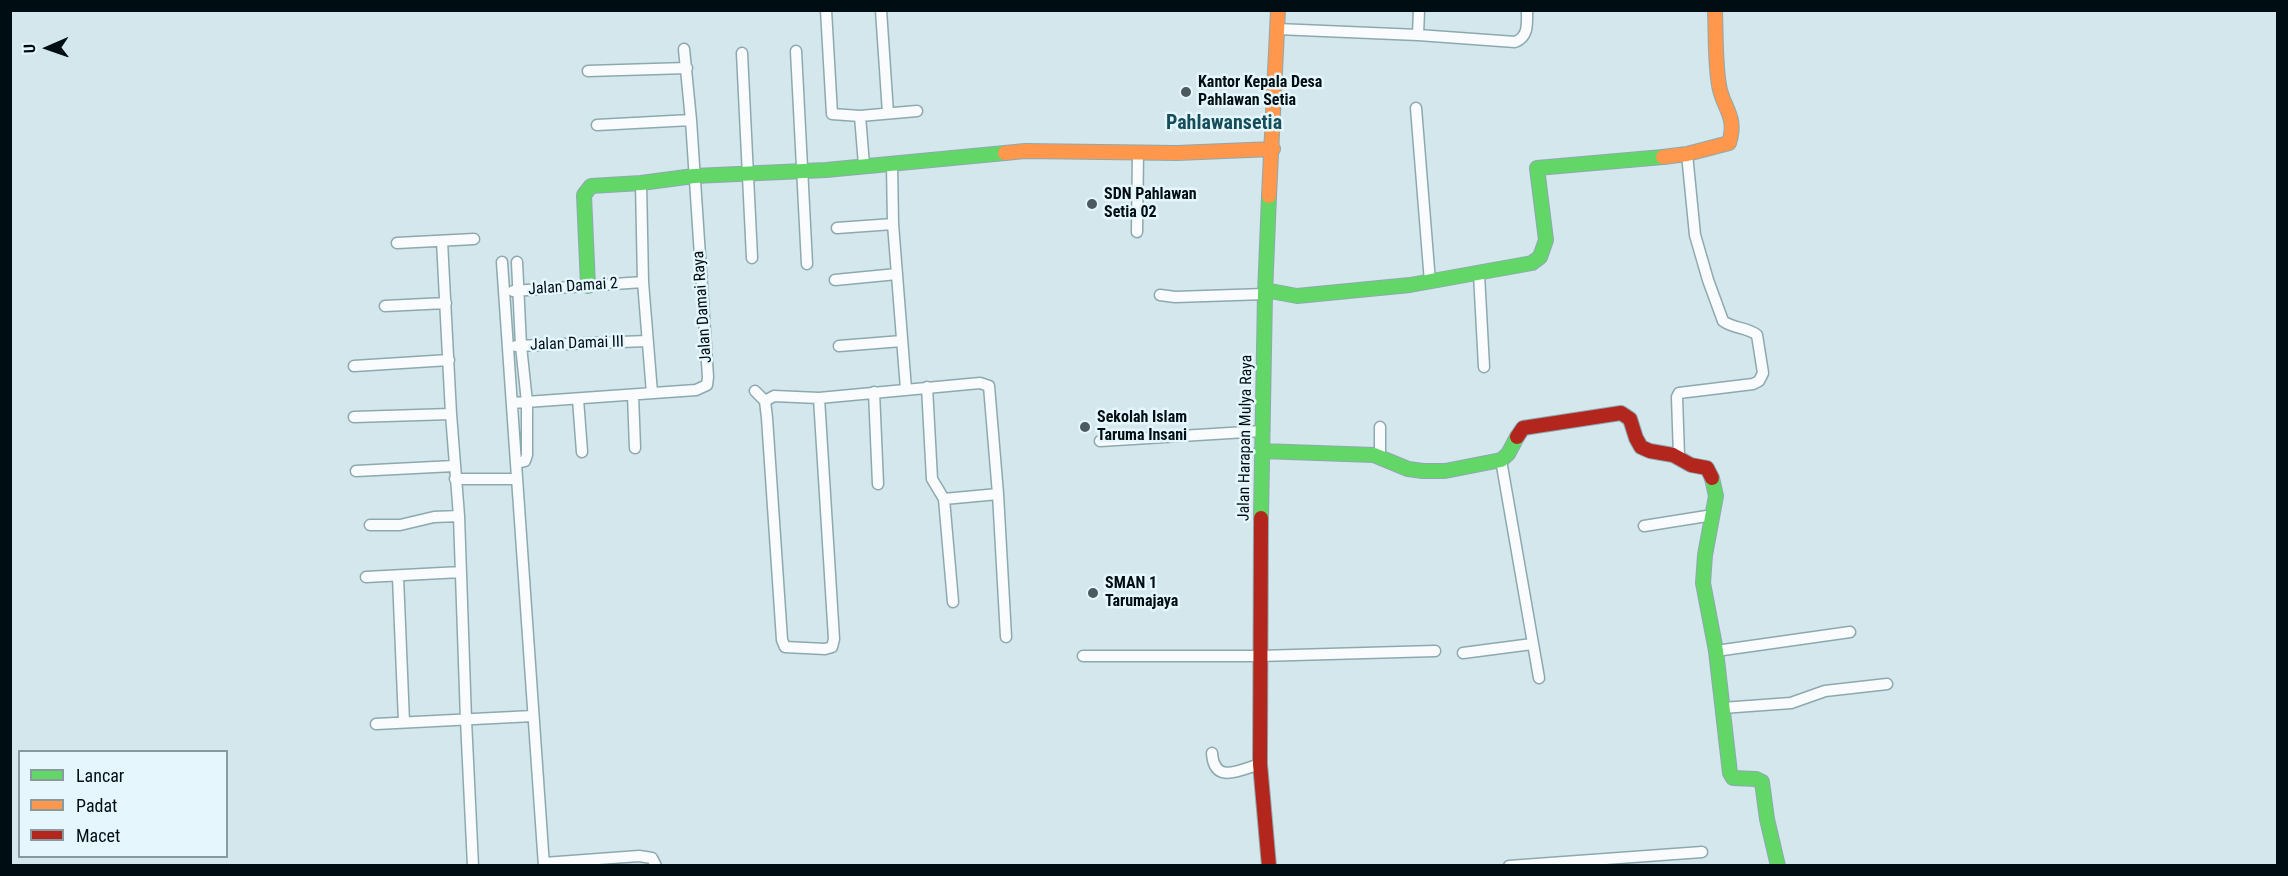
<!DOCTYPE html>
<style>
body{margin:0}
#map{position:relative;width:2288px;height:876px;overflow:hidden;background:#d4e7ec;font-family:"Roboto Condensed",sans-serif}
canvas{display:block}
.frame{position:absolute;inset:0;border:12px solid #000e13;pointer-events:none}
.legend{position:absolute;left:18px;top:750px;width:210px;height:108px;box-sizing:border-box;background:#e5f7fc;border:2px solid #899a9f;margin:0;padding:8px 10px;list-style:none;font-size:18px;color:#000e13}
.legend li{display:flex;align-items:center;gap:12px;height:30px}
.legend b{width:30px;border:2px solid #899a9f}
.north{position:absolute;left:18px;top:18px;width:60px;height:60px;-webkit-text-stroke:4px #e5f7fc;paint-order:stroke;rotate:268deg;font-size:16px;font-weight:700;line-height:24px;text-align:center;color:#000e13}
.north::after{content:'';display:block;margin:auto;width:21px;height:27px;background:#000e13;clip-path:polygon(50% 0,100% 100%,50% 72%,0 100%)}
</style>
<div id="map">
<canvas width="2288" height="876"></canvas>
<div class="frame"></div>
<ul class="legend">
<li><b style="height:8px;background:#63d668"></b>Lancar</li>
<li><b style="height:8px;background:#ff974d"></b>Padat</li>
<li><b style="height:8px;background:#b3261e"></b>Macet</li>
</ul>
<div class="north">U</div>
</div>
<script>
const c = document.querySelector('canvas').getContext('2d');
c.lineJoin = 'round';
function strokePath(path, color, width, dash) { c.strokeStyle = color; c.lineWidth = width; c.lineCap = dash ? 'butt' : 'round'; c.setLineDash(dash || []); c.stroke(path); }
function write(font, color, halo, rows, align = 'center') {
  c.font = font + ' "Roboto Condensed",sans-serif'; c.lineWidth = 5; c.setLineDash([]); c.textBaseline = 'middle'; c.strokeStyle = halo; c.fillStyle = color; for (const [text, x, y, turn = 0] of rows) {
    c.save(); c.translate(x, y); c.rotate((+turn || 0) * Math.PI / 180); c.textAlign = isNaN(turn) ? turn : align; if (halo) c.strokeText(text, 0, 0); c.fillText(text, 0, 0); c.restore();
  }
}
const street = new Path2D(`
 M826 10 832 114 860 116 917 111
 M881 10 888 113
 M1277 29 1418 35 1515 42C1529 37 1527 23 1527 10
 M1418 35 1419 10
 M796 51 807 264
 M742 53 752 258
 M588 71 687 68
 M1416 108 1430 282
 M860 116 864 165
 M597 125 691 120
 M892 164 893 224 906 389
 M641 183 643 282 652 393
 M837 228 893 224
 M1137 232 1138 152
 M442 241 451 414 459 516 466 720 473 866
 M397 243 474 239
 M502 262 544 866
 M517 262 521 346 527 402V455L525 461 517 463
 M1479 274 1484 367
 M835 280 897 274
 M513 291 643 282
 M1160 295 1175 297 1265 294
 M385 306 446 303
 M516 346 647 341
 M839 346 902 341
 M354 366 449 360
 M927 387 932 479 944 499 953 602
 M755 391 765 401 767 418 782 640 785 647 825 649 832 647 834 639 819 398
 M874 392 878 484
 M633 395 635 448
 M578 399 582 452
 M765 401 774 396 819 398 980 383 989 386 998 494 1006 637
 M512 403 696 390 707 385 708 377 691 120 684 49
 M354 417 451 414
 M1380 427V456
 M1100 441 1262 431
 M1679 456 1677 397 1679 393 1753 384 1759 381 1763 373 1757 335C1747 327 1734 329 1723 321L1708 280 1695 235 1687 154
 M1501 460 1539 678
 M356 471 454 466
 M455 479H517
 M944 499 998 494
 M370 525H400L434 517 459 516
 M1644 526 1713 515
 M366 577 461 572
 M398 577 404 722
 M1716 651 1850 632
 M1463 653 1532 644
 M1083 656H1259L1435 651
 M1722 708 1791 703 1825 691 1887 684
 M376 724 533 716
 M1212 753C1214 785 1240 770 1260 764
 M544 863 639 856 652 858 656 866
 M1509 866 1702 852`);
const fast = new Path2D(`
 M588 286 584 195 591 186 641 183 694 176 826 170 1005 153
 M1265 290 1297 296 1410 285 1532 263 1540 257 1546 240 1537 168 1663 157
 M1261 451 1374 455 1408 469 1423 471H1445L1501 460 1508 454 1517 437
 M1712 478 1716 496 1705 555 1703 583 1716 651 1730 773 1733 778 1756 779 1762 782 1767 819 1778 866
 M1261 518 1265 294 1269 196`);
const slow = new Path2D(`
 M1005 153 1025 151 1177 153 1273 149
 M1663 157 1687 154 1729 143C1738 116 1722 107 1719 85 1715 61 1716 35 1715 10
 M1269 196 1278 10`);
const jam = new Path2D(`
 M1517 437 1523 428 1621 413 1630 419 1636 438 1641 447 1650 451 1673 455 1691 465 1707 468 1712 478
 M1261 518 1260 764 1269 866`);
const markers = [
 [1186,92,6,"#4a5a5f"],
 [1092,204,6,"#4a5a5f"],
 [1085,427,6,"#4a5a5f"],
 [1093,593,6,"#4a5a5f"]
];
const poiNames = [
 ["Kantor Kepala Desa",1198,83],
 ["Pahlawan Setia",1198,101],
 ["SDN Pahlawan",1104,195],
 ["Setia 02",1104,213],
 ["Sekolah Islam",1097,418],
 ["Taruma Insani",1097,436],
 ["SMAN 1",1105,584],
 ["Tarumajaya",1105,602]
];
const streetNames = [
 ["Jalan Damai 2",573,287,-4],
 ["Jalan Damai Raya",703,307,-94],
 ["Jalan Damai III",577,344,-2],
 ["Jalan Harapan Mulya Raya",1246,438,-89]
];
const quarterNames = [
 ["Pahlawansetia",1224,124]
];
strokePath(street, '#8ca9b0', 13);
strokePath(fast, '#8ca9b0', 16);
strokePath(slow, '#8ca9b0', 16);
strokePath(jam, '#8ca9b0', 16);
strokePath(street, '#f9fbfc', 10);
strokePath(fast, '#63d668', 14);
strokePath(slow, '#ff974d', 14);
strokePath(jam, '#b3261e', 14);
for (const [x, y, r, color] of markers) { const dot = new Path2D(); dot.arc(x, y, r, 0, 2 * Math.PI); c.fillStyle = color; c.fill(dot); strokePath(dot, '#e5f7fc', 2); }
write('bold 16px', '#000e13', '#e5f7fc', poiNames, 'left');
write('16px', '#000e13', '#e5f7fc', streetNames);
write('bold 20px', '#154e5a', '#e5f7fc', quarterNames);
</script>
